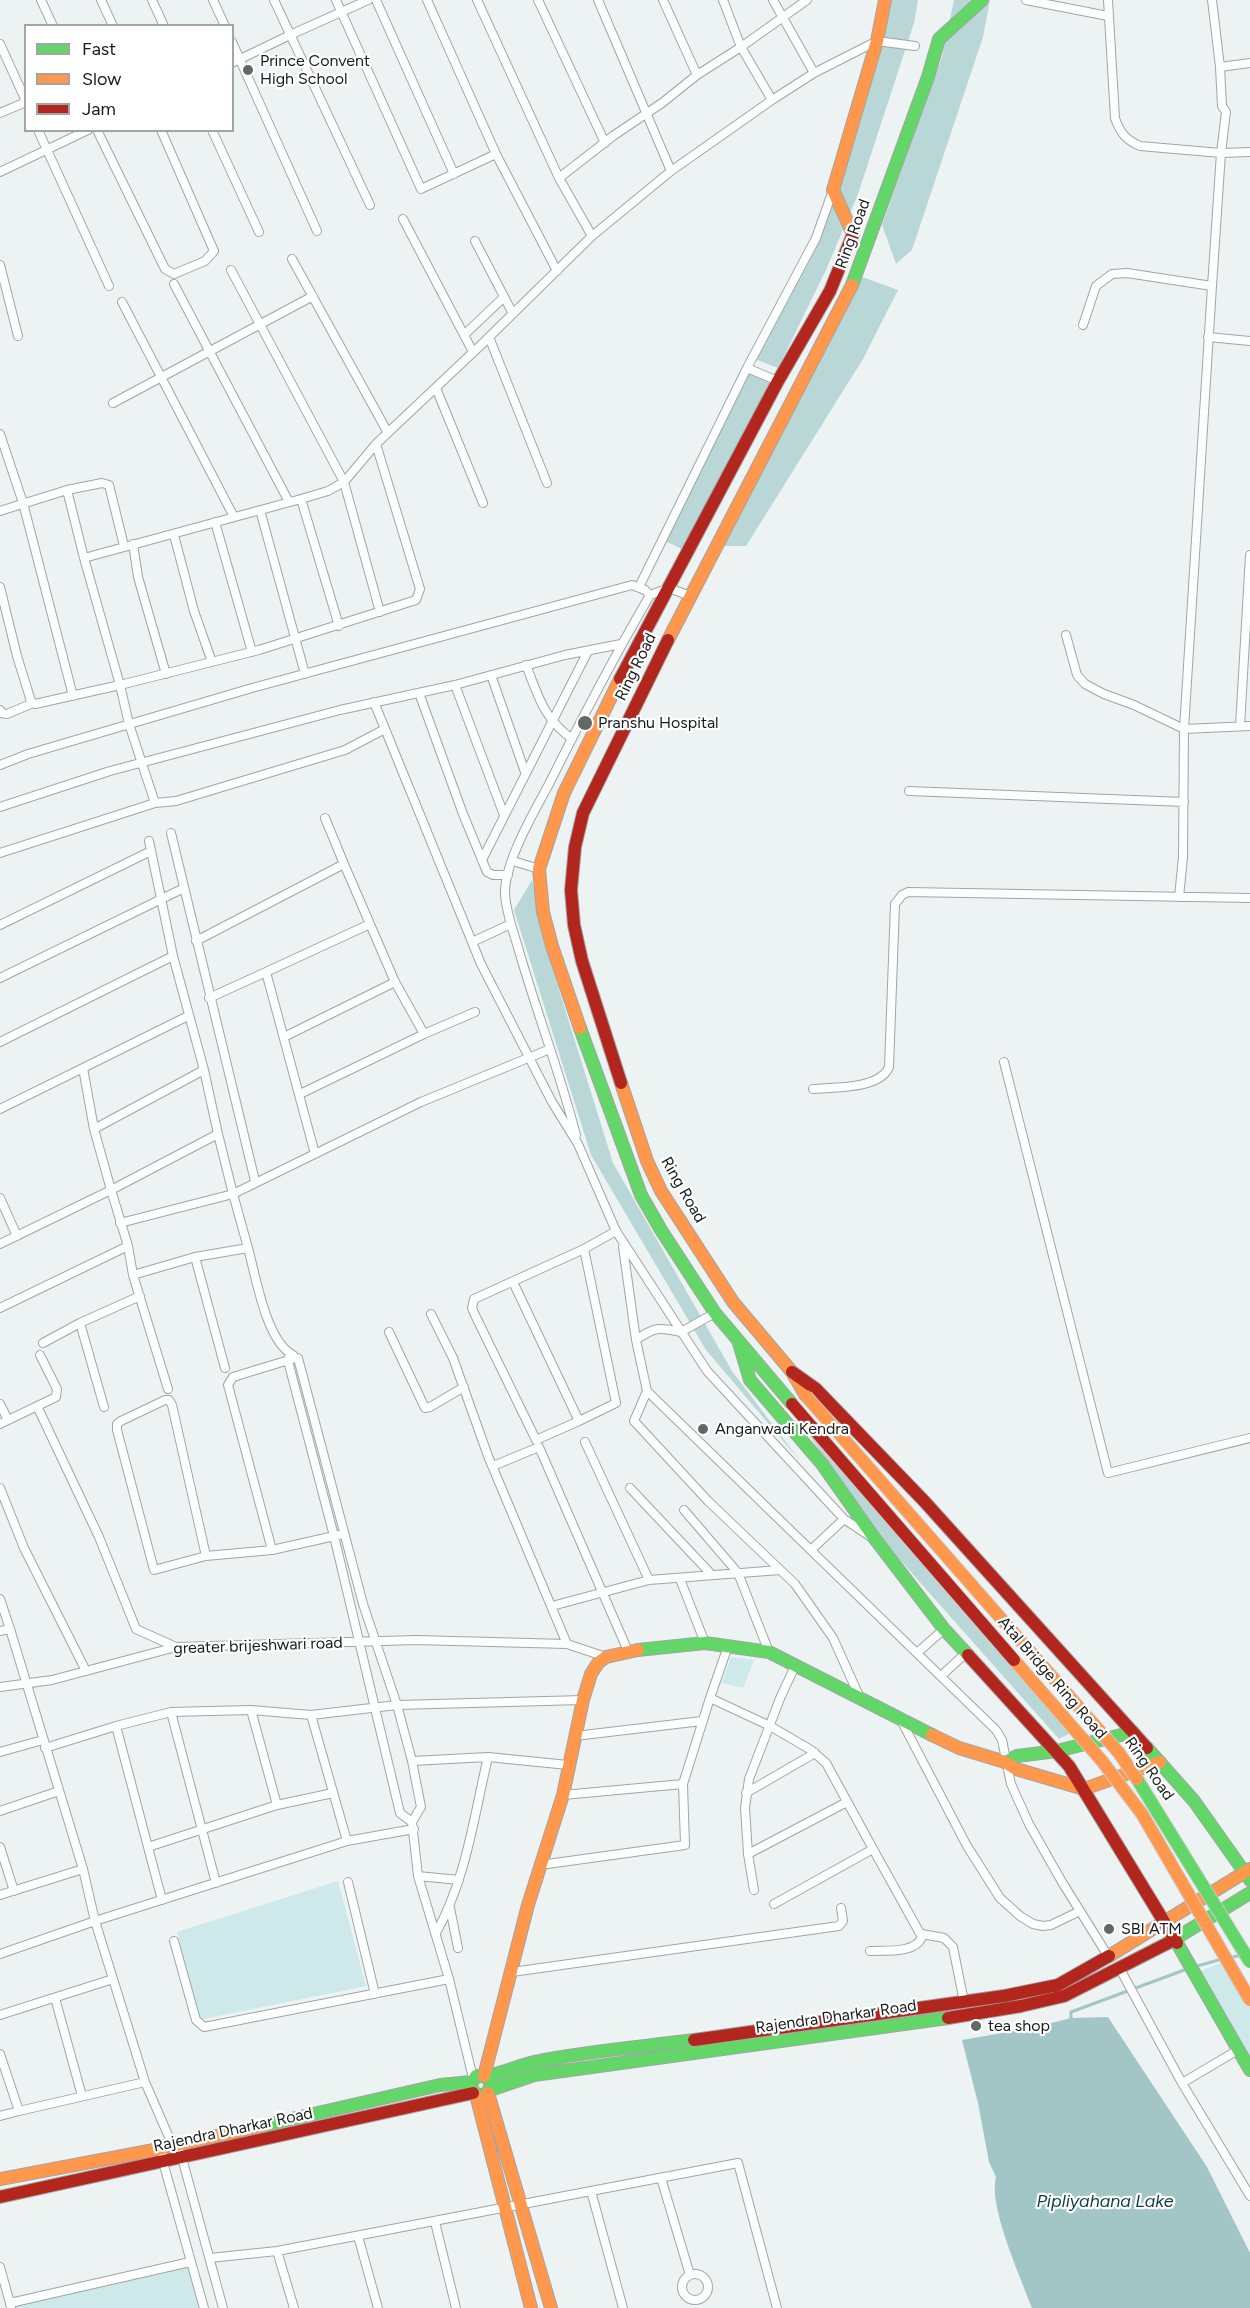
<!DOCTYPE html>
<style>
body{margin:0}
#map{position:relative;width:1250px;height:2308px;overflow:hidden;background:#edf3f3;font-family:Figtree,sans-serif}
canvas{display:block}
.legend{position:absolute;left:24px;top:24px;width:210px;height:108px;box-sizing:border-box;background:#fff;border:2px solid #a3a4a4;margin:0;padding:8px 10px;list-style:none;font-size:18px;color:#181b1b}
.legend li{display:flex;align-items:center;gap:12px;height:30px}
.legend b{width:30px;border:2px solid #a3a4a4}
</style>
<div id="map">
<canvas width="1250" height="2308"></canvas>
<ul class="legend">
<li><b style="height:8px;background:#63d668"></b>Fast</li>
<li><b style="height:8px;background:#ff974d"></b>Slow</li>
<li><b style="height:8px;background:#b3261e"></b>Jam</li>
</ul>
</div>
<script>
const c = document.querySelector('canvas').getContext('2d');
c.lineJoin = 'round';
function fill(path, color) { c.fillStyle = color; c.fill(path, 'evenodd'); }
function strokePath(path, color, width, dash) { c.strokeStyle = color; c.lineWidth = width; c.lineCap = dash ? 'butt' : 'round'; c.setLineDash(dash || []); c.stroke(path); }
function write(font, color, halo, rows, align = 'center') {
  c.font = font + ' Figtree,sans-serif'; c.lineWidth = 4.5; c.setLineDash([]); c.textBaseline = 'middle'; c.strokeStyle = halo; c.fillStyle = color; for (const [text, x, y, turn = 0] of rows) {
    c.save(); c.translate(x, y); c.rotate((+turn || 0) * Math.PI / 180); c.textAlign = isNaN(turn) ? turn : align; if (halo) c.strokeText(text, 0, 0); c.fillText(text, 0, 0); c.restore();
  }
}
const green = new Path2D(`
 M731 1657 754 1660 743 1688 722 1683Z
 M338 1881 366 1986 199 2020 177 1932Z
 M1223 1962 1250 2005V2066L1198 1972Z
 M188 2267 200 2308H16V2306Z`);
const forest = new Path2D(`
 M885 0H918L914 23 858 194 826 270 778 368 752 358 816 238Z
 M954 0H990L983 37 912 250 896 264 882 225 942 57Z
 M857 275 898 290 863 359 746 546H716Z
 M747 368 778 381 688 552 661 539Z
 M532 880 551 964 613 1163 732 1371 801 1462 706 1350 591 1155 514 910Z
 M806 1431 932 1574 1078 1729 1059 1739 885 1543Z`);
const water = new Path2D(`
 M1108 2017 1207 2167 1250 2253V2308H1032C1021 2278 988 2206 996 2177L989 2162 978 2103 962 2040 1036 2027 1071 2018Z`);
const stream = new Path2D(`
 M1228 1958 1242 1955
 M1194 1967 1222 1959
 M1071 2018V2012L1187 1969`);
const street = new Path2D(`
 M41 0 53 26
 M101 0 113 26
 M152 0 164 26
 M213 0 225 26
 M274 0 370 205
 M336 0 421 189 496 154
 M376 0 454 174
 M427 0 496 154 557 271
 M477 0 559 178 613 136 662 103 697 75 741 47 807 0
 M538 0 605 143
 M598 0 671 171
 M663 0 697 75
 M723 0 741 47 772 100
 M773 0 814 73
 M1026 0 1108 16
 M1108 0 1115 118C1120 133 1126 140 1140 146L1221 153 1226 112 1222 106 1220 67 1212 0
 M232 42 317 231
 M0 44 26 101
 M232 63 290 35 368 0
 M1220 67 1250 63
 M0 113 26 102
 M38 130 109 286
 M97 130 165 269 174 274 205 261 214 251 161 130
 M212 130 259 232
 M0 172 88 130
 M559 178 592 236
 M403 219 464 335 504 297
 M475 241 513 314
 M292 259 388 433
 M0 265 18 336
 M231 270 344 482 328 491 301 499 84 558 120 685 259 650 416 600 420 589 376 444 483 343 592 236 671 171 772 100 814 73 877 41 915 46
 M174 284 289 502
 M1212 286 1221 153 1250 152
 M122 302 234 517
 M1083 325 1096 286 1112 274 1127 273 1212 286 1184 729 1183 857 1179 897
 M464 335 473 352
 M489 337 547 483
 M1208 337 1250 341
 M747 368 778 381
 M436 388 483 503
 M113 403 313 296
 M0 434 23 503 73 696
 M376 444 344 482 380 612
 M67 490 102 483 109 485 124 546
 M301 499 339 626
 M260 510 305 674
 M0 511 67 490 84 558
 M215 522 252 652
 M174 535 194 611 212 662
 M133 544 138 577 166 674
 M0 587 17 656 31 701 35 704 120 685 129 724 155 803 0 853
 M639 587 747 368 816 238 833 190
 M1066 635 1077 675 1085 684 1104 694 1134 705 1184 729 1250 726
 M526 665C539 698 543 717 572 739
 M491 675 525 772
 M455 685 504 815
 M419 693 463 814 487 872 493 875H508
 M374 702 481 964 552 1102 578 1144 616 1231 707 1371 844 1519 871 1537
 M0 710 1 713 7 714 33 703
 M1240 726 1250 555
 M0 765 28 754 252 688 632 585 645 590 650 595 669 588 690 596
 M909 791 1184 802
 M155 803 176 801 345 750 385 729
 M0 807 110 771 340 710 455 685 565 655 621 644
 M325 818 344 864
 M171 833 255 1181
 M149 841 173 956
 M482 860 588 651
 M513 861 539 869
 M0 925 151 851
 M196 941 344 864 395 982 284 1037
 M472 942 511 924
 M266 972 370 924
 M0 978 184 888
 M209 998 266 972 315 1154
 M424 1034 475 1012
 M0 1042 173 956 204 1070
 M1004 1062 1108 1473 1250 1438
 M83 1068 188 1016
 M813 1089C835 1087 880 1089 889 1067L895 904 902 895 908 892 1250 898
 M300 1094 424 1034 395 982
 M0 1109 83 1068 94 1129 111 1190 218 1134 204 1070 94 1129
 M218 1134 233 1194 421 1102 550 1049
 M576 1135C560 1073 537 1013 519 951 514 933 506 913 505 894 504 863 534 812 549 784 581 720 614 657 650 595
 M0 1198 17 1236
 M120 1223 233 1194 248 1248 195 1257 133 1275
 M0 1244 111 1190 128 1246
 M623 1247 636 1340 647 1391 996 1730 1002 1740 1011 1784 1029 1824 1062 1882 1108 1956
 M248 1248C256 1277 266 1341 293 1355
 M195 1257 225 1368
 M513 1282 579 1421 536 1440 475 1315 472 1308 474 1299 584 1249 616 1231
 M0 1308 128 1246 133 1275 168 1389
 M431 1314 453 1358 488 1456 567 1644
 M80 1323 104 1407
 M389 1332 425 1408 430 1407 464 1387
 M636 1340C654 1327 659 1327 681 1332L715 1313
 M43 1343 80 1323 140 1296
 M290 1354 288 1361 334 1536 400 1813 412 1822
 M298 1358 363 1604 397 1705 412 1761 421 1807 412 1822 418 1876 449 1979 473 2078
 M647 1391 634 1421 708 1501 795 1584 833 1638 860 1698
 M165 1400H169L172 1405 206 1556 154 1570 117 1430V1424L121 1421Z
 M0 1404 8 1420
 M37 1406 99 1537 136 1629 176 1647
 M579 1421 616 1403 584 1249
 M0 1424 56 1397 57 1389 40 1355
 M585 1442 649 1580
 M493 1466 539 1447 628 1651
 M0 1488 24 1548 86 1671
 M630 1488 711 1574
 M684 1510 738 1573 769 1652
 M272 1550 339 1535
 M811 1550 844 1519
 M206 1556 272 1550 228 1385 233 1377 292 1359
 M680 1579 705 1643
 M0 1599 10 1629
 M552 1606 649 1580 780 1570
 M0 1631 10 1629 83 1869 95 1921 145 2082 168 2135 177 2145 182 2158 223 2308
 M728 1646 710 1698 770 1726 811 1750 826 1763 873 1849 774 1904
 M917 1653 944 1629
 M796 1664 781 1696 749 1779 745 1808 748 1854 847 1802
 M941 1676 966 1653
 M0 1687 52 1680 176 1647 416 1640 567 1644 606 1657
 M251 1710 277 1805
 M171 1712 216 1883
 M311 1715 347 1841
 M901 1720 967 1846 1000 1898 1020 1916 1033 1924 1043 1926 1051 1925 1080 1911
 M116 1726 162 1900
 M575 1736 702 1721
 M45 1748 116 1726 171 1712 251 1710 311 1715 397 1705 583 1700
 M0 1752 43 1740
 M412 1761 488 1757 568 1765
 M746 1793 815 1753
 M563 1795 683 1784
 M0 1811 59 1791
 M0 1847 14 1891
 M148 1847 277 1805 333 1793
 M748 1854 754 1890
 M540 1865 685 1845 683 1784 710 1698
 M418 1876 459 1880
 M348 1882 375 1994
 M0 1895 83 1869
 M450 1908 458 1948
 M436 1933C466 1880 474 1816 488 1757
 M922 1934 944 1938 953 1947 964 2002
 M174 1941 196 2020 204 2027 449 1979
 M870 1951C885 1950 915 1954 922 1937L873 1849
 M0 1954 95 1921 347 1841 414 1829
 M1120 1969 1182 2083 1238 2050
 M512 1972 839 1926 843 1921 841 1908
 M55 1998 82 2096
 M0 2015 113 1979
 M0 2054 19 2111 0 2116
 M1182 2083 1250 2196
 M19 2111 145 2082
 M164 2144 162 2147 163 2162 204 2308
 M661 2178 690 2275
 M591 2191 738 2163 777 2308
 M435 2222 456 2308
 M358 2236 378 2308
 M277 2251 294 2308
 M210 2258 277 2251 591 2191 623 2308
 M0 2267 11 2307
 M682 2287a13 13 0 1 1 26 0a13 13 0 1 1-26 0Z
 M10 2303 190 2262`);
const fast = new Path2D(`
 M939 39 982 0
 M852 285 928 77 939 39
 M580 1028 641 1195 661 1230 715 1313 792 1404
 M739 1343 750 1380 822 1464 875 1539 944 1629 968 1655
 M638 1650 705 1643 769 1652 932 1735
 M1147 1748 1194 1801 1250 1880
 M1005 1762 1017 1756 1057 1751 1133 1732
 M1168 1943 1250 1893
 M1177 1943 1250 2070
 M486 2077 490 2080V2090L484 2095H476L470 2086 476 2076C493 2078 516 2066 534 2062 586 2051 641 2047 694 2040
 M490 2090 534 2075 948 2018
 M261 2126 440 2085 471 2082`);
const slow = new Path2D(`
 M853 234 833 190 877 41 885 0
 M668 640 852 285
 M580 1028 552 946 543 912 539 869 564 793 620 679
 M621 1083 647 1161 661 1191 733 1302 792 1372 806 1396
 M932 1735 959 1748 1005 1762 1016 1769 1084 1789 1160 1762
 M1109 1956 1250 1869
 M484 2076 528 1905 563 1795 583 1700 591 1674 598 1663 606 1657 638 1650
 M488 2093 551 2308
 M476 2095 531 2308
 M0 2179 154 2150 261 2126`);
const jam = new Path2D(`
 M620 679 778 381 830 291 853 234
 M621 1083 582 961 574 925 571 890 575 847 583 813 668 640
 M792 1372 816 1389 924 1501 1147 1748
 M968 1655 1069 1766 1177 1943
 M948 2018 1021 2006 1064 1996 1168 1943
 M694 2040 1004 1996 1058 1985 1109 1956
 M0 2197 473 2093`);
const fastBridge = new Path2D(`
 M1137 1779 1250 1962`);
const slowBridge = new Path2D(`
 M806 1396 1119 1753 1137 1779
 M1014 1660 1102 1761 1142 1814 1250 2000`);
const jamBridge = new Path2D(`
 M792 1404 1014 1660`);
const markers = [
 [248,70,6,"#636767"],
 [585,723,8,"#636767"],
 [703,1429,6,"#636767"],
 [1109,1929,6,"#636767"],
 [976,2026,6,"#636767"]
];
const poiNames = [
 ["Prince Convent",260,61],
 ["High School",260,79],
 ["Pranshu Hospital",598,723],
 ["Anganwadi Kendra",715,1429],
 ["SBI ATM",1121,1929],
 ["tea shop",988,2026]
];
const streetNames = [
 ["Ring Road",853,234,-70],
 ["Ring Road",636,667,-64],
 ["Ring Road",683,1190,60],
 ["greater brijeshwari road",258,1646,-2],
 ["Atal Bridge Ring Road",1052,1678,49],
 ["Ring Road",1149,1769,55],
 ["Rajendra Dharkar Road",836,2017,-8],
 ["Rajendra Dharkar Road",233,2130,-12]
];
const waterNames = [
 ["Pipliyahana Lake",1105,2202]
];
fill(green, '#cde9e9');
fill(forest, '#b9d7d7');
fill(water, '#a1c6c5');
strokePath(stream, '#a1c6c5', 3);
strokePath(street, '#a2a5a5', 10);
strokePath(fast, '#a2a5a5', 14);
strokePath(slow, '#a2a5a5', 14);
strokePath(jam, '#a2a5a5', 14);
strokePath(street, '#fcfdfd', 8);
strokePath(fast, '#63d668', 12);
strokePath(slow, '#ff974d', 12);
strokePath(jam, '#b3261e', 12);
strokePath(fastBridge, '#cacdcd', 14, []);
strokePath(slowBridge, '#cacdcd', 14, []);
strokePath(jamBridge, '#cacdcd', 14, []);
strokePath(fastBridge, '#63d668', 12);
strokePath(slowBridge, '#ff974d', 12);
strokePath(jamBridge, '#b3261e', 12);
for (const [x, y, r, color] of markers) { const dot = new Path2D(); dot.arc(x, y, r, 0, 2 * Math.PI); c.fillStyle = color; c.fill(dot); strokePath(dot, '#fff', 2); }
write('16px', '#181b1b', '#fff', poiNames, 'left');
write('16px', '#181b1b', '#fff', streetNames);
write('italic 18px', '#0f3e3f', '#fff', waterNames);
</script>
